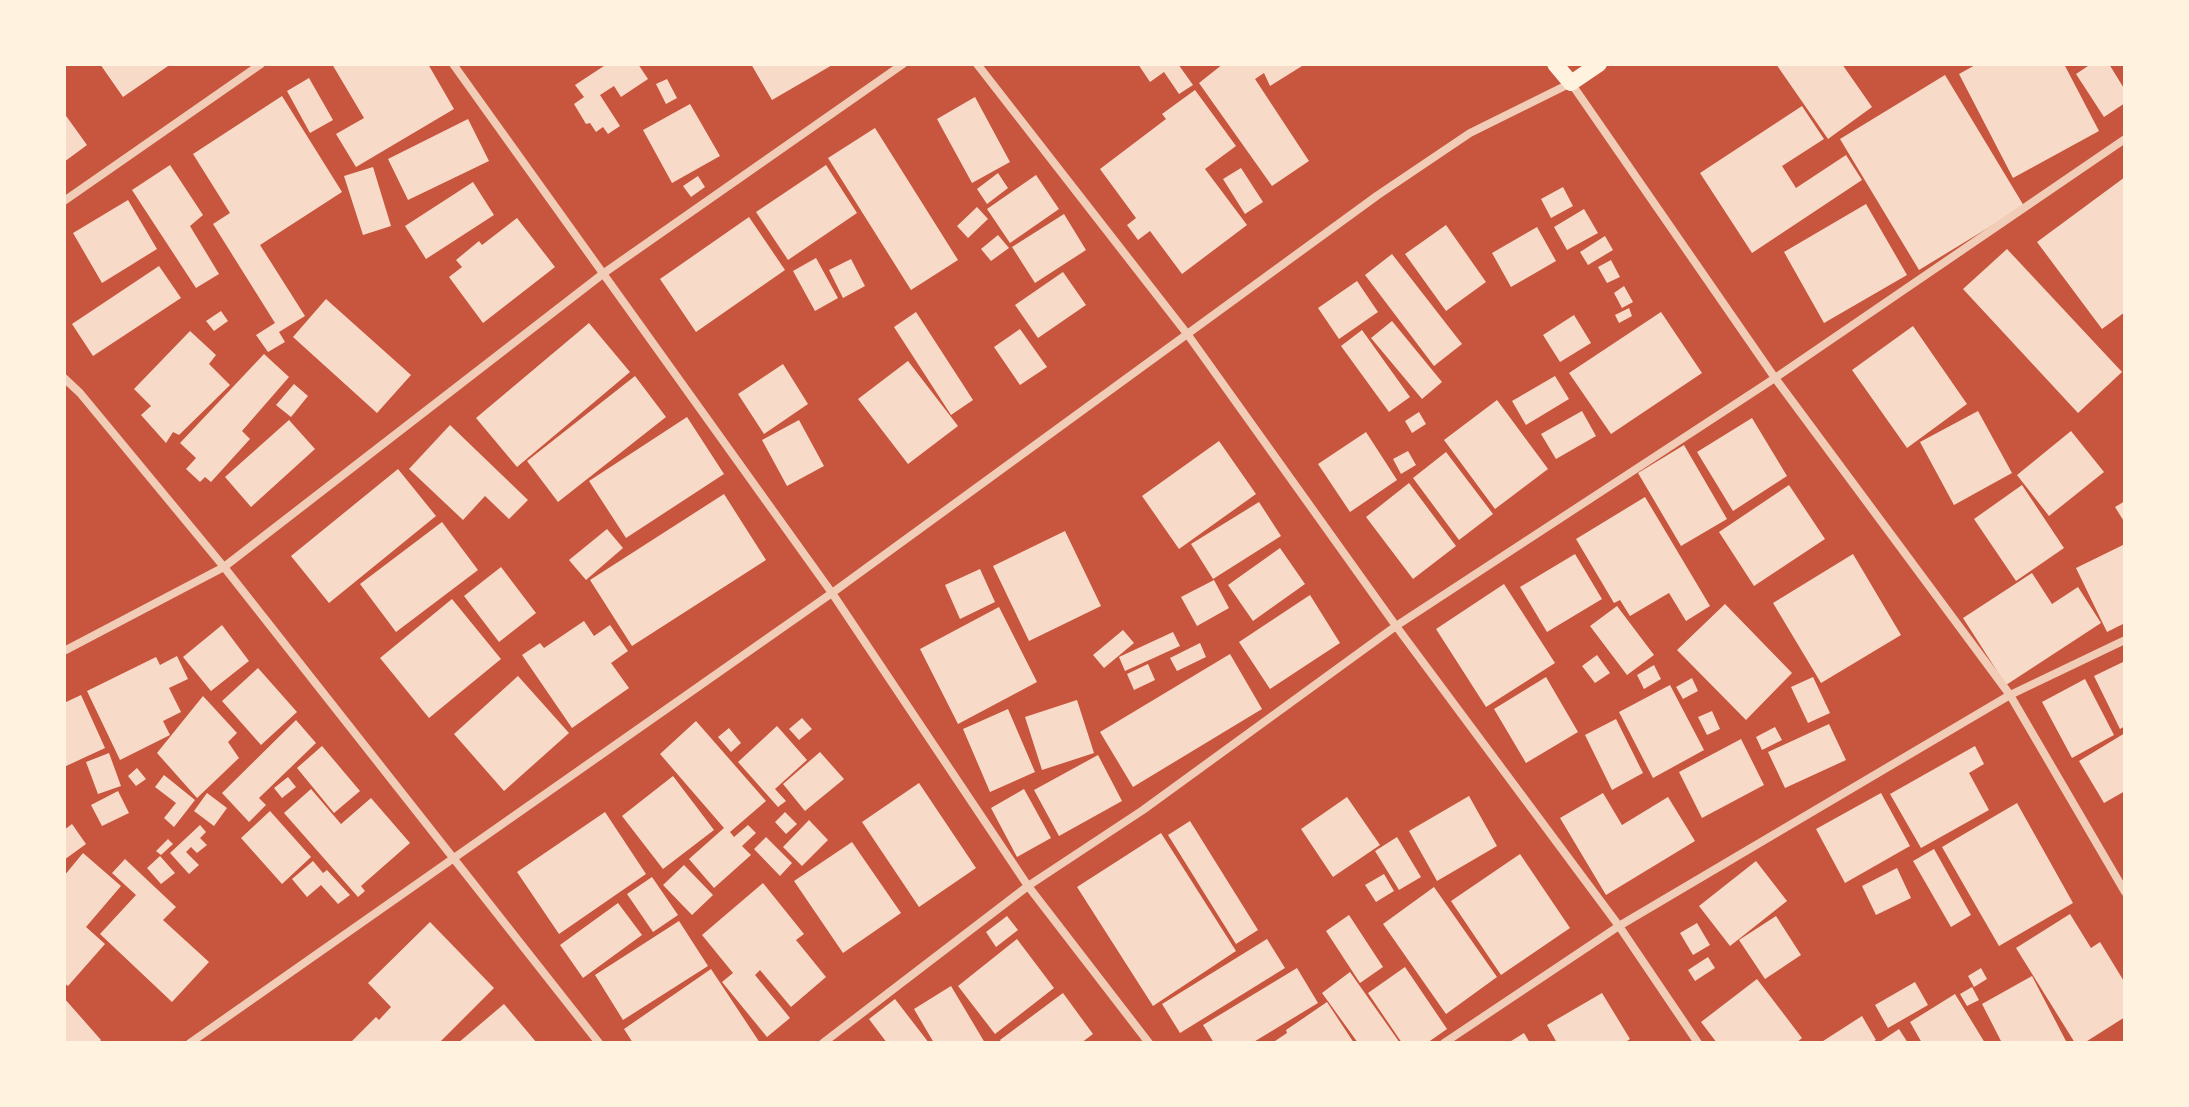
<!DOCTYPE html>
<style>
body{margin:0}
#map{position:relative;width:2189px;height:1107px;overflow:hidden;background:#c8553d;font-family:"Golos Text",sans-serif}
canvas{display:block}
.frame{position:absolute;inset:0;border:66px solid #fff3e0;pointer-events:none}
</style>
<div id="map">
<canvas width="2189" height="1107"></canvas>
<div class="frame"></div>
</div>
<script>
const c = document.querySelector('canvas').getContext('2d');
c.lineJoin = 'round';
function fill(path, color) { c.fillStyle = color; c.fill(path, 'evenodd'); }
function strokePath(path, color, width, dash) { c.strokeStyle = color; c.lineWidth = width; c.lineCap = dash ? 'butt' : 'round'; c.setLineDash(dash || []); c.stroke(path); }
const building = new Path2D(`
 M100 64H171L123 97Z
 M332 64H428L454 109 356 167 336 134 364 118Z
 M607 64H638L648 79 621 97 614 86 600 95 620 126 608 134 603 127 596 132 590 123 586 124 574 104 584 97 575 85Z
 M751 64H834L772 100Z
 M1138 64H1178L1193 85 1179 94 1164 72 1150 82Z
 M1223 64H1301L1302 66 1270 86 1264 73 1255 79 1309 161 1272 186 1199 83Z
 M1776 64H1842L1872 107 1828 139Z
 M1977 64H2064L2099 131 2013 178 1959 74Z
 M2091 64H2109L2125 90V103L2104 117 2076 74Z
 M1945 75 2024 206 1919 270 1840 139Z
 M309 78 333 120 310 133 287 91Z
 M667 79 677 98 666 104 656 84Z
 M1195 90 1236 146 1205 169 1247 225 1182 274 1150 231 1138 240 1127 225 1136 218 1100 169 1166 119 1162 114Z
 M282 96 342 192 260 245 305 316 279 332 285 342 268 352 256 335 275 323 213 224 230 213 193 154Z
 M975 97 1010 162 972 183 937 119Z
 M690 104 720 156 672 183 643 130Z
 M1802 106 1824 139 1782 166 1796 188 1846 155 1862 180 1752 253 1700 173Z
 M64 113 87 145 64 162Z
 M468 119 489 161 408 200 388 159Z
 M875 128 958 260 911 290 828 158Z
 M170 165 203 215 190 226 219 274 196 288 132 190Z
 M826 165 857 213 788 260 756 212Z
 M373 167 391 226 363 235 344 176Z
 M1241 168 1263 202 1245 214 1223 179Z
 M998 173 1008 188 987 204 977 189Z
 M1036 175 1059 209 1010 243 987 209Z
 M698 176 705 187 691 197 683 186Z
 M2125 177V312L2102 329 2037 242Z
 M473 182 494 215 426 259 405 226Z
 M1563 187 1573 206 1551 218 1541 199Z
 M128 200 157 249 102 283 73 233Z
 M1866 204 1907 275 1824 323 1784 252Z
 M977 207 988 219 968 238 957 226Z
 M1584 209 1598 233 1567 250 1554 227Z
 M1064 214 1086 250 1035 283 1012 247Z
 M749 217 785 270 696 332 660 279Z
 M517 218 555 267 483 323 449 277 462 267 456 260 479 241 482 245Z
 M1446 225 1486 282 1446 311 1405 254Z
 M1537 227 1556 261 1511 287 1492 253Z
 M998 235 1009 248 991 261 981 249Z
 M1605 236 1613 250 1588 265 1580 252Z
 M2007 249 2122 372 2078 413 1963 289Z
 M1392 254 1462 344 1434 366 1365 275Z
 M816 258 838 298 815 311 793 271Z
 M851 259 865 286 843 298 829 270Z
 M1611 260 1620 277 1607 283 1598 267Z
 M159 266 181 298 93 356 72 324Z
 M1063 272 1086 305 1038 338 1015 305Z
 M1357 281 1378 312 1339 339 1318 308Z
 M1624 286 1633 302 1622 308 1614 293Z
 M326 299 411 375 377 413 293 337Z
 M1629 308 1632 316 1619 323 1615 315Z
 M221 311 228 321 214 331 206 321Z
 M916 312 973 400 951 415 894 327Z
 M1661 312 1702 373 1611 434 1569 373Z
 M1574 315 1591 343 1560 362 1543 335Z
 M1392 321 1442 382 1422 399 1371 338Z
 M589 323 630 372 517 467 476 418Z
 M1913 326 1967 404 1907 448 1852 370Z
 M1020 329 1047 367 1020 385 994 347Z
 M1362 330 1410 397 1389 412 1341 346Z
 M190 331 216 355 209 364 230 385 179 435 173 432 166 443 141 415 151 406 134 389Z
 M264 354 289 377 242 431 250 439 211 482 205 477 200 482 186 469 196 458 180 443Z
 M908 361 958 426 908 464 858 399Z
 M783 364 808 404 764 434 738 394Z
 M635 376 666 417 558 502 527 461Z
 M1555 376 1569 399 1526 425 1512 401Z
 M294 384 308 396 291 417 276 405Z
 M1497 400 1548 469 1495 509 1444 440Z
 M1582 411 1596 436 1556 459 1541 434Z
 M1978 411 2012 473 1954 505 1920 442Z
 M1419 412 1426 424 1412 433 1405 421Z
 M687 417 724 474 626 538 589 481Z
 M1752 418 1787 476 1733 511 1697 452Z
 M289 420 315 449 251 507 225 477Z
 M799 420 824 466 787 486 762 440Z
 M450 425 528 500 509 519 485 496 463 520 409 469Z
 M2071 431 2104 472 2049 516 2017 475Z
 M1366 432 1397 480 1350 512 1318 464Z
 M1219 441 1256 494 1179 549 1142 496Z
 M1684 445 1727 519 1681 546 1638 473Z
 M1408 451 1416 465 1401 474 1393 459Z
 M1446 452 1493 514 1459 540 1413 478Z
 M398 469 436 516 329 603 291 556Z
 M1409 483 1456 546 1413 579 1366 517Z
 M1789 485 1825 539 1754 586 1719 532Z
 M2022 485 2064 548 2016 581 1974 519Z
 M724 494 766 560 632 646 590 580Z
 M1645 497 1710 606 1686 621 1669 593 1630 616 1620 600 1614 603 1576 539Z
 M2125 501V523L2115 507Z
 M1259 502 1281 536 1213 579 1191 544Z
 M442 522 478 570 396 632 360 584Z
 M607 529 623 548 586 580 569 560Z
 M1065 531 1101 606 1029 641 993 566Z
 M2125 544V623L2107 632 2076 568Z
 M1280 548 1305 584 1253 621 1228 585Z
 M1575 554 1602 599 1547 632 1520 587Z
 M1853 554 1901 635 1821 683 1773 603Z
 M501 567 536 613 499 642 464 596Z
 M980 569 995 602 960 619 945 585Z
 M2032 573 2052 604 2078 587 2101 623 2006 685 1963 618Z
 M1214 580 1229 608 1197 626 1181 597Z
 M1504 584 1555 663 1486 707 1436 629Z
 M1310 595 1340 643 1270 689 1239 642Z
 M452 599 501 659 429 718 380 658Z
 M1725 604 1792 673 1746 720 1677 650Z
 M1617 606 1654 655 1627 675 1590 626Z
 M999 607 1037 682 958 724 920 649Z
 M584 621 594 636 610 625 628 651 611 663 629 688 572 728 522 655 540 643 544 648Z
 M222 625 249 661 211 691 183 657Z
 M1123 630 1134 643 1104 668 1093 655Z
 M1173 632 1180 646 1125 671 1119 657Z
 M1200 643 1206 657 1177 671 1170 658Z
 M1230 654 1262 709 1133 787 1100 732Z
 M1597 655 1610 673 1595 683 1582 666Z
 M177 656 188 679 169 688 181 712 163 721 170 735 120 760 87 691 156 657 160 665Z
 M2125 661V726L2120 729 2094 676Z
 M1148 664 1155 680 1134 690 1127 674Z
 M1654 665 1661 679 1644 689 1637 675Z
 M258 668 297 712 261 745 222 701Z
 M518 676 569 733 504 791 454 734Z
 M1546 677 1578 732 1526 763 1494 709Z
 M1813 677 1830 713 1808 723 1791 687Z
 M1692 678 1698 691 1683 699 1676 687Z
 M2085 679 2114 735 2072 758 2042 702Z
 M1670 685 1704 750 1653 778 1619 712Z
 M81 695 105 748 64 767V703Z
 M203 696 237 733 228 742 239 758 197 798 157 753Z
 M1077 700 1094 753 1042 770 1025 717Z
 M1008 709 1035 772 990 792 963 729Z
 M1712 711 1720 729 1707 735 1698 717Z
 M802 718 812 729 799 740 789 729Z
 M1616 719 1643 773 1612 790 1585 735Z
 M296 720 316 743 259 798 266 805 249 822 222 793Z
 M696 721 766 801 730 832 734 837 748 825 756 833 742 846 751 855 714 888 689 859 724 828 660 754Z
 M1829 724 1846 760 1785 788 1768 752Z
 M777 726 807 760 775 789 786 801 778 807 738 762Z
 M1775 727 1782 740 1762 750 1756 737Z
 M729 728 741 743 731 752 718 737Z
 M2125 733V791L2104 803 2079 761Z
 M1741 739 1764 785 1702 818 1679 772Z
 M322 746 360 791 334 813 297 768Z
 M1975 746 1984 764 1969 773 1989 810 1921 848 1890 794Z
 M820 752 844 779 805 811 783 784Z
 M109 753 121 786 98 794 86 762Z
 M1098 755 1122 801 1059 836 1034 790Z
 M137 768 146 779 136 786 128 776Z
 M164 775 195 800 174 827 164 818 176 803 155 787Z
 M673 776 714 830 663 869 622 816Z
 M288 777 296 787 282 798 274 788Z
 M919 783 976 868 919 907 862 822Z
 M311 789 341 824 371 798 410 843 361 886 365 891 358 897 284 813Z
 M1024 789 1051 838 1017 857 991 808Z
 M118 791 129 813 102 826 91 805Z
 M207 793 227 808 214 826 194 811Z
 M1603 793 1622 825 1668 797 1695 841 1606 895 1560 818Z
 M1881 793 1910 846 1845 883 1816 829Z
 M1469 796 1497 846 1437 881 1409 831Z
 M1347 797 1380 845 1333 877 1301 829Z
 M2017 803 2073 903 1999 946 1942 847Z
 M270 811 311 857 282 884 241 838Z
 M605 812 646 874 559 934 517 872Z
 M785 812 797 824 786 834 775 822Z
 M809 820 828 840 802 866 783 847Z
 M1190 821 1258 930 1236 944 1168 835Z
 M72 824 86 844 64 860V830Z
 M200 825 206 832 200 838 207 845 197 853 191 847 186 852 199 865 189 874 170 853Z
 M1161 833 1236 951 1153 1006 1077 887Z
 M766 837 792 863 780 876 754 849Z
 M1397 837 1421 877 1399 890 1375 851Z
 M168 839 173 844 161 855 156 851Z
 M852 842 901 913 843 953 794 881Z
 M1934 849 1971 915 1951 927 1913 861Z
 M83 853 121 886 86 927 105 944 68 986 64 983V876Z
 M1520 854 1570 928 1501 975 1451 901Z
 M160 856 175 873 161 884 147 868Z
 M125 859 176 907 163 920 209 962 172 1002 100 934 136 895 112 873Z
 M313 861 323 873 327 870 350 895 338 904 321 885 307 897 292 879Z
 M1756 861 1787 901 1730 946 1699 906Z
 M684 865 713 895 692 915 663 885Z
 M1897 868 1911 898 1876 915 1862 886Z
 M1384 874 1394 891 1376 902 1365 885Z
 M652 877 678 915 653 932 627 894Z
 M763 883 804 934 796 940 826 977 791 1007 760 970 755 975 790 1018 767 1037 722 982 733 973 702 935Z
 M1434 887 1497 977 1446 1014 1383 924Z
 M618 903 642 935 583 978 560 945Z
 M2070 914 2091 948 2100 942 2125 983V1017L2084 1043H2075L2016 948Z
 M1349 915 1383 967 1360 983 1326 931Z
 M1007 916 1018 930 996 947 986 932Z
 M1776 916 1801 955 1765 979 1739 940Z
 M679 921 708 966 623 1020 595 975Z
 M430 922 494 988 439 1043H350L376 1017 379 1020 391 1007 368 983Z
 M1697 923 1710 945 1693 955 1680 933Z
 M1017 939 1054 988 995 1034 958 986Z
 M1267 939 1285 968 1180 1033 1162 1004Z
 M1708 957 1715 968 1695 981 1688 970Z
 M1405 967 1447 1029 1427 1043H1402L1368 993Z
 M1297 968 1318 1003 1252 1043H1214L1203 1025Z
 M1981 968 1987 979 1974 987 1968 976Z
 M711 969 760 1043H633L624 1029Z
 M1350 972 1400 1043H1358L1322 993Z
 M2032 976 2067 1043H2002L1982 1004Z
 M1757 979 1802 1038 1796 1043H1717L1701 1022Z
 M1915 982 1928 1005 1888 1028 1875 1005Z
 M951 986 985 1043H934L914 1009Z
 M1972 987 1979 1000 1967 1006 1960 994Z
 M1063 993 1093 1034 1081 1043H1002L1000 1040Z
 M1602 993 1630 1039 1624 1043H1557L1547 1025Z
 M1955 994 1985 1043H1922L1910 1022Z
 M64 998 101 1040 98 1043H64Z
 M895 999 929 1043H887L869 1019Z
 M1327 1002 1354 1043H1272L1287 1033 1286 1030Z
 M504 1004 537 1043H458Z
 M1862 1016 1876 1040 1870 1043H1820Z
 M1899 1029 1908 1043H1878Z
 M1524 1033 1530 1043H1508Z`);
const minor = new Path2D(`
 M453 64 832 593 1028 886 1149 1043
 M977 64 1188 335 1396 626 1619 926 1698 1043
 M64 201 261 64
 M64 378 80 393 224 567 599 1043
 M64 651 224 567 604 273 903 64
 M190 1043 832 593 1378 195 1470 133 1571 83 1775 378 2010 695 2125 892
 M823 1043 1028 886 1143 810 1396 626 1775 378 2125 139
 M1444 1043 1619 926 2010 695 2125 640`);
const secondary = new Path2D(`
 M1555 64 1571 83 1599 64`);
fill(building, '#f7dbc8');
strokePath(minor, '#f1ccb7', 8);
strokePath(secondary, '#fff3e0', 16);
</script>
